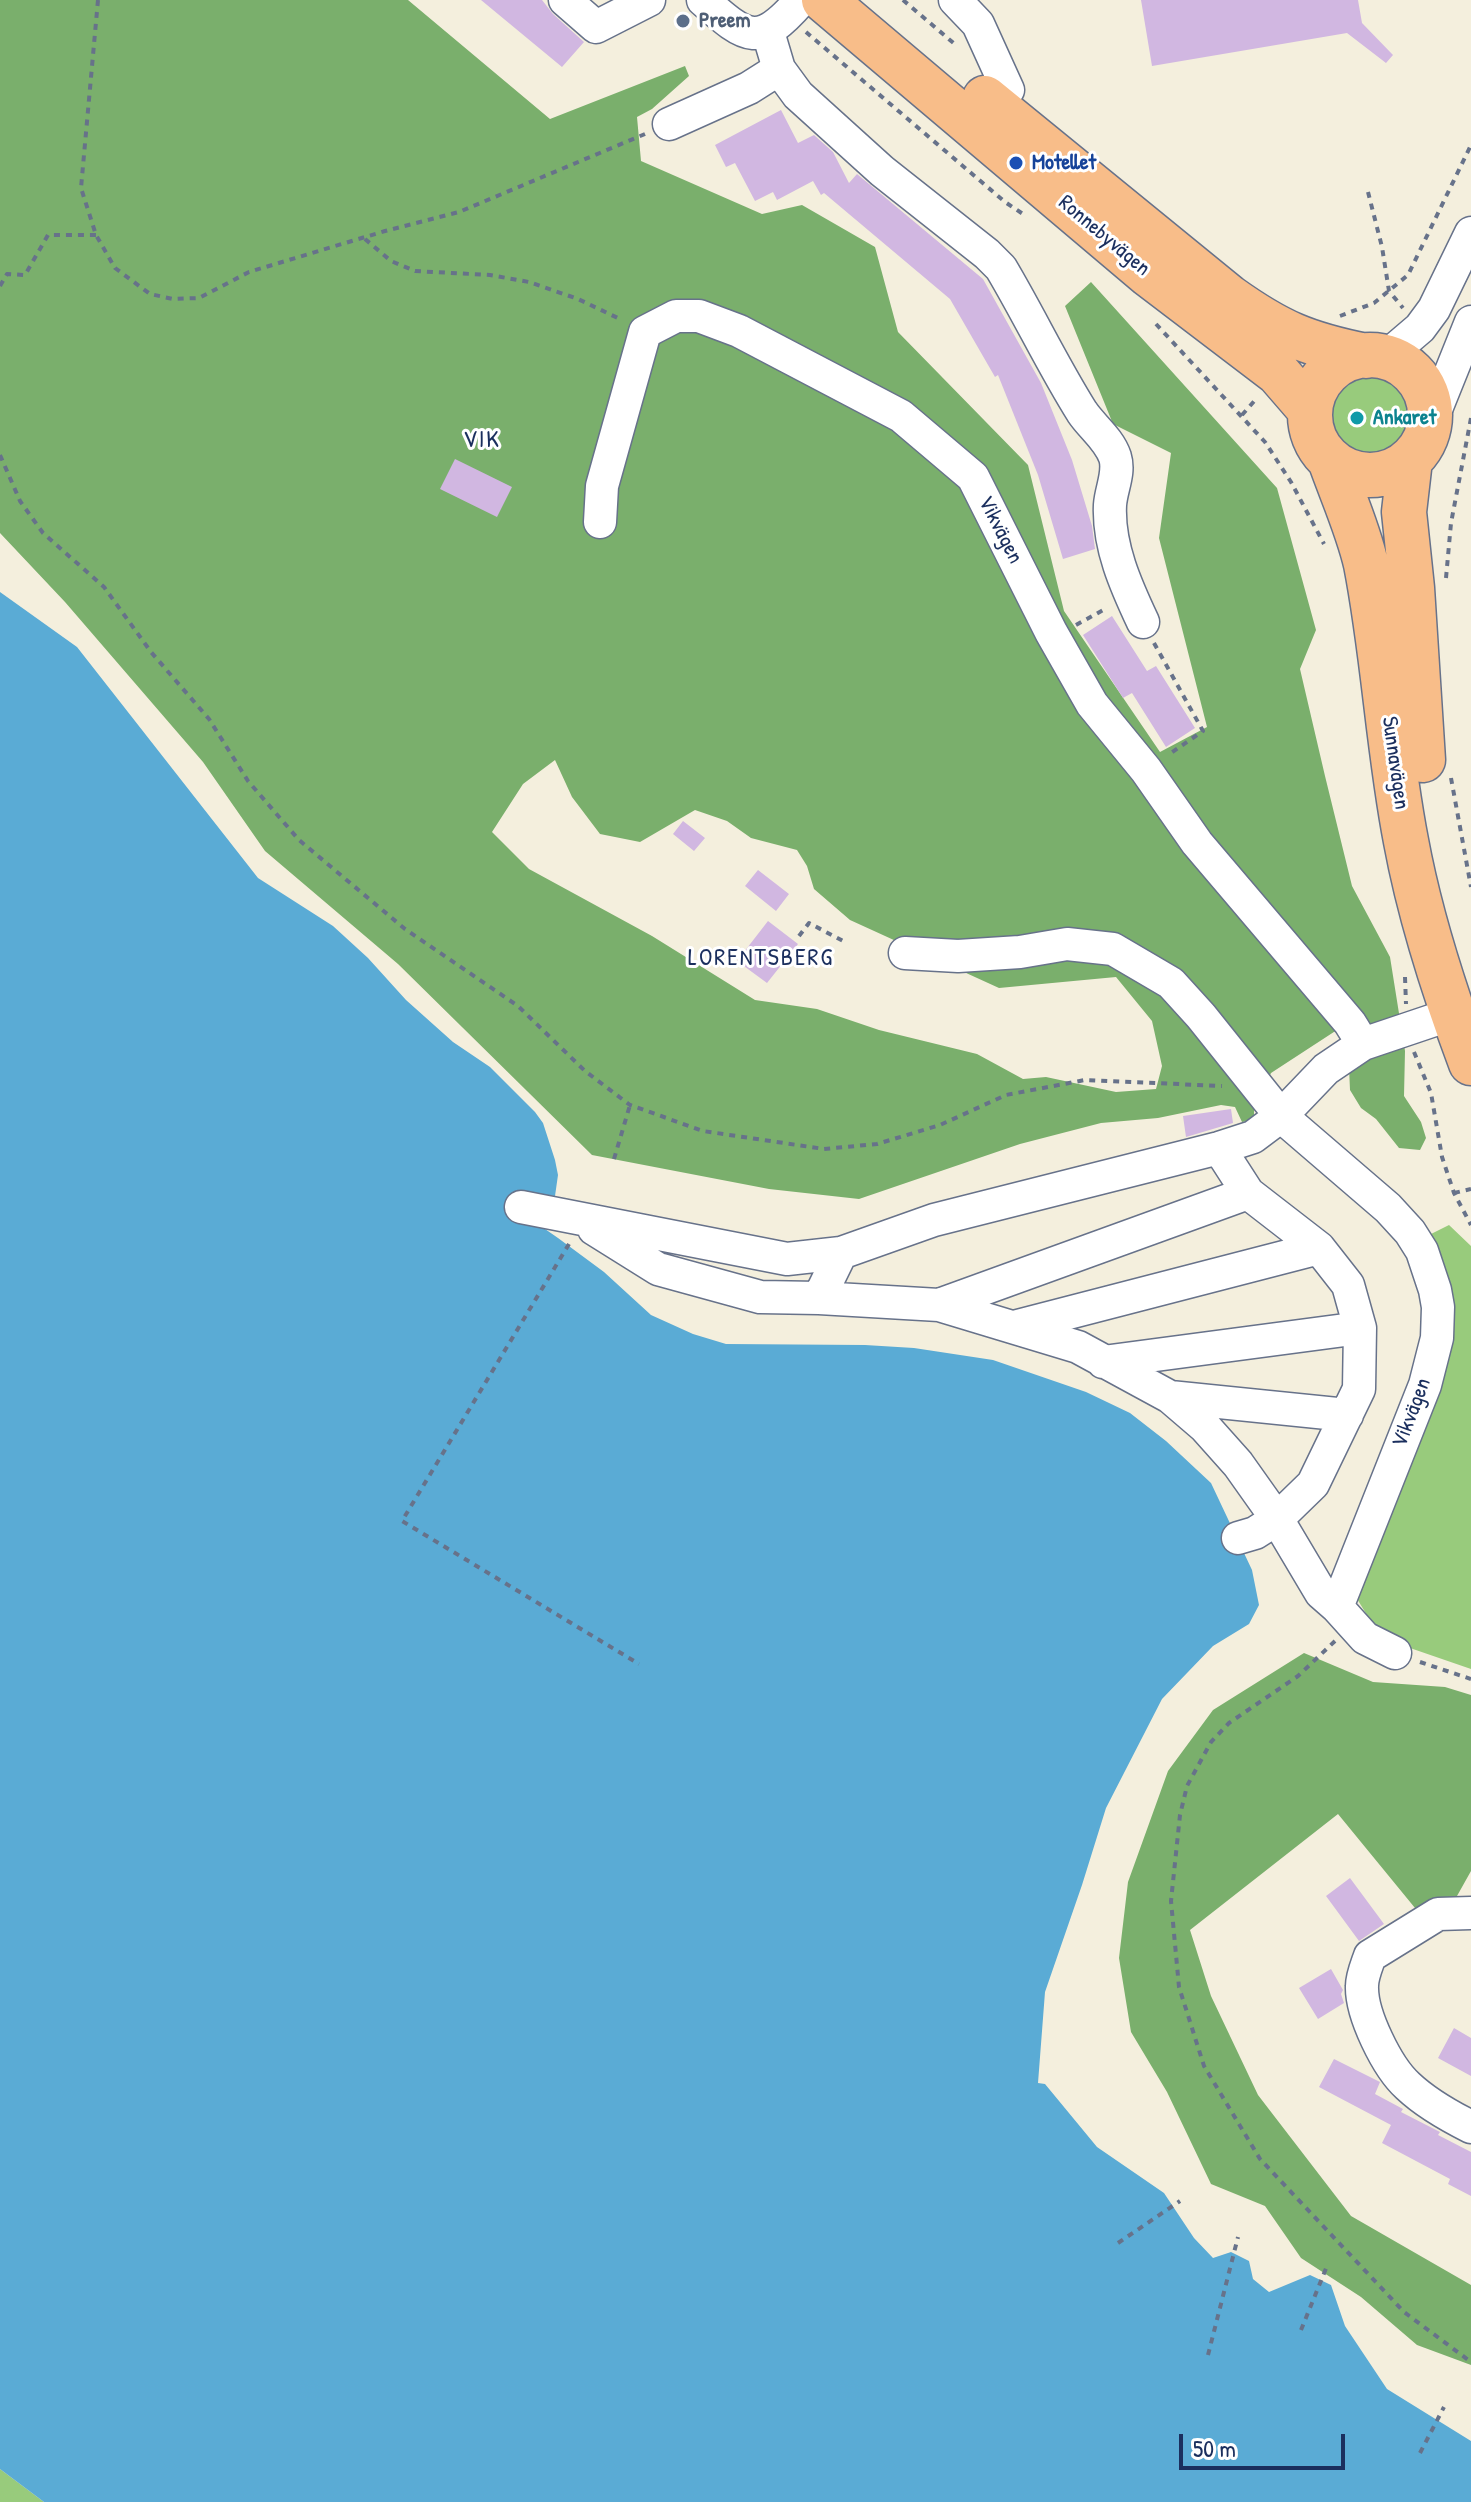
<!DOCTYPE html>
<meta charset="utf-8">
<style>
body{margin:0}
#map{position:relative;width:1471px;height:2502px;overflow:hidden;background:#f4efdd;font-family:"Patrick Hand",sans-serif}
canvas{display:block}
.scale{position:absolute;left:1179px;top:2434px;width:166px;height:36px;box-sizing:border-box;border:4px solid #1b2f5e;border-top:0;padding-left:10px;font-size:24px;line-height:28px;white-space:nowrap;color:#1b2f5e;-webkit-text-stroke:6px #fff;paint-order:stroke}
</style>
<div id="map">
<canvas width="1471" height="2502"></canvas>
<div class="scale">50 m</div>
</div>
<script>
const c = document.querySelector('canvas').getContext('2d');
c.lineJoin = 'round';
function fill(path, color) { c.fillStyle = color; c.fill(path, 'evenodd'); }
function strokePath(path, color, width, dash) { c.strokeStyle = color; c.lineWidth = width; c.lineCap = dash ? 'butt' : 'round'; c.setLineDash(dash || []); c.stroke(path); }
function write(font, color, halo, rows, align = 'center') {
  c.font = font + ' "Patrick Hand",sans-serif'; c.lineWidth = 6; c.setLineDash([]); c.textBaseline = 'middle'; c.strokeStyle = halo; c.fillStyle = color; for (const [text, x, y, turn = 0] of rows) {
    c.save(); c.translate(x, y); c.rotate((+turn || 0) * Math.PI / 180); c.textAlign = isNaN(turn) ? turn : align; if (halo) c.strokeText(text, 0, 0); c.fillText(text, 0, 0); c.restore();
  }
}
const green = new Path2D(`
 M1326 414a44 44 0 1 1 88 0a44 44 0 1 1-88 0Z
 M1449 1225 1471 1246V1669L1381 1638 1351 1589 1434 1388 1425 1237Z
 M0 2469 44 2502H0Z`);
const forest = new Path2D(`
 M0 0H408L550 119 685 66 689 76 652 109 637 117 641 161 762 214 802 205 875 247 898 332 1028 465 1064 611 1160 752 1207 727 1159 538 1171 453 1113 424 1065 306 1091 282 1277 488 1316 630 1300 669 1325 776 1352 886 1390 957 1405 1051 1404 1096 1421 1122 1426 1138 1420 1150 1399 1148 1376 1119 1361 1108 1350 1090 1349 1067 1340 1028 1271 1073 1254 1109V1120L1242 1122 1235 1107 1221 1105 1158 1118 1101 1123 1020 1144 859 1199 769 1189 592 1155 398 964 265 851 203 762 65 602 0 533ZM555 760 572 797 600 834 640 842 695 810 727 821 751 838 797 850 807 866 814 889 850 920 999 988 1116 977 1152 1021 1162 1066 1156 1089 1116 1092 1046 1077 1023 1079 977 1054 879 1030 817 1009 755 1000 652 936 529 869 492 832 523 784Z
 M1304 1653 1373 1682 1445 1687 1471 1695V1871L1457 1896 1415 1908 1338 1814 1190 1930 1211 1996 1258 2095 1351 2216 1471 2285V2365L1417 2345 1361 2297 1301 2258 1265 2206 1211 2184 1167 2092 1131 2032 1119 1958 1128 1882 1168 1771 1213 1710Z`);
const water = new Path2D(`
 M0 592 77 647 258 878 333 926 368 958 406 1000 453 1042 490 1067 535 1112 543 1123 555 1160 558 1175 555 1196 516 1194 513 1216 545 1229 558 1238 604 1272 651 1315 693 1334 726 1344 865 1345 914 1348 993 1360 1086 1392 1130 1413 1166 1441 1211 1483 1252 1570 1259 1605 1249 1624 1213 1646 1162 1699 1106 1808 1082 1885 1045 1992 1038 2083 1045 2084 1097 2147 1164 2193 1194 2238 1213 2258 1231 2252 1249 2261 1253 2279 1269 2292 1310 2275 1331 2285 1345 2326 1387 2389 1471 2441V2502H44L0 2469Z`);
const building = new Path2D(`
 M481 0H542L553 14 584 42 562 67Z
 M1141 0H1358L1362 23 1393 55 1386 63 1347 33 1152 66Z
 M781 110 798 143 814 135 833 152 849 183 857 174 983 279 1041 383 1072 460 1092 526 1095 549 1063 559 1038 475 998 375 995 377 950 299 824 193 821 195 813 181 777 200 773 192 755 201 735 163 726 167 715 145Z
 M455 459 512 487 497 517 440 489Z
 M1112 616 1147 671 1156 666 1195 728 1166 747 1132 693 1123 698 1083 635Z
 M683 821 705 838 694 851 673 834Z
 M758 870 789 894 776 911 745 886Z
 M768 921 798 944 767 983 737 961Z
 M1231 1109 1233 1123 1186 1137 1183 1116Z
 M1350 1878 1384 1924 1359 1941 1326 1896Z
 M1331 1969 1343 1990 1341 1994 1344 2003 1318 2019 1299 1988Z
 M1454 2028 1471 2038V2076L1438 2058Z
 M1334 2059 1380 2082 1375 2094 1403 2109 1401 2112 1440 2132 1438 2135 1471 2152V2196L1448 2184 1450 2179 1382 2143 1391 2125 1319 2087Z`);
const path = new Path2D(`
 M98 0 81 188 96 235 115 268 150 294 173 299 199 298 249 272 385 231 459 212 645 134
 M903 0 957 46
 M806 32 1005 202 1023 214
 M1368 192 1382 247 1389 291 1403 308
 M365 239 391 261 415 271 490 275 529 282 578 299 622 320
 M0 286 7 274 25 275 48 235H96
 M1340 316 1374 303 1408 275 1471 145
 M1156 324 1265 442 1291 482 1324 544
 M1242 415 1256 399
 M0 455 20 501 43 533 104 587 151 652 209 719 248 781 299 840 405 929 518 1006 585 1071 630 1105 703 1131 824 1149 877 1144 940 1125 1006 1095 1085 1080 1222 1086
 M1446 578 1451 523 1471 418
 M1076 625 1107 608
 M1154 643 1203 731 1168 755
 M1451 778 1471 887
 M799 936 809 923 843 941
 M1405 977 1406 1004
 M1414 1052 1431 1093 1442 1157 1454 1193 1471 1225
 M614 1159 630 1105
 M1454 1193 1471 1189
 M569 1244 402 1521 639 1664
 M1335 1641 1298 1676 1229 1723 1211 1742 1187 1786 1180 1815 1171 1901 1179 1987 1204 2066 1260 2159 1404 2312 1471 2362
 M1420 1662 1471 1679
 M1118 2243 1180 2201
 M1301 2330 1327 2266
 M1208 2355 1238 2237
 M1420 2453 1444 2407`);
const minor = new Path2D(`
 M565 0 596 27 649 0
 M703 0C748 40 759 48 801 0
 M955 0 978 24 1008 90
 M768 32 779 69 798 95 882 171 987 254 1001 268C1029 315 1053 366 1082 412 1092 427 1109 439 1115 457 1120 473 1111 489 1110 505 1108 546 1126 586 1143 622
 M669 124 749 88 779 69
 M1386 357 1420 328 1434 309 1471 233
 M1430 424 1471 322
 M600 522 602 486 645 332 676 316H699L739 331 901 416 973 477 1051 632 1092 704 1146 770 1197 843 1350 1023 1363 1044 1326 1069 1281 1116 1253 1137 1219 1148 934 1220 841 1253 819 1298 939 1305 1078 1347 1170 1397 1205 1427 1238 1464 1277 1519 1321 1593 1337 1607
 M905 953 958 956 1020 952 1067 944 1113 949 1171 983 1201 1016 1281 1116 1388 1208 1410 1232 1422 1251 1435 1290 1438 1307 1437 1338 1425 1385 1337 1607 1365 1638 1395 1653
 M1363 1044 1452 1014
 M1219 1148 1248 1193 1319 1248 1348 1285 1360 1328 1359 1389 1313 1484 1277 1519 1255 1533 1238 1538
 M521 1207 787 1259 841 1253
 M594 1229 658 1269 760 1297 819 1298
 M939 1305 1248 1193
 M1014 1327 1319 1248
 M1103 1362 1360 1328
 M1170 1397 1347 1415
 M1471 1913 1438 1914 1370 1956C1367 1965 1362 1976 1362 1986 1361 2014 1387 2067 1408 2086 1426 2103 1449 2116 1471 2127`);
const highway = new Path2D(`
 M824 0 1148 274 1278 373 1310 410
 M985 98 1229 297C1278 332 1306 344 1366 356
 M1310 415a60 60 0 1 1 120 0a60 60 0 1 1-120 0Z
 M1330 460C1342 494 1358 529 1366 564 1384 656 1388 749 1406 841 1420 917 1444 991 1471 1063
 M1410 460 1404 512 1412 588 1423 760`);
const markers = [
 [683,21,8,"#5c6f8a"],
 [1016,163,8,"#1a4fb4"],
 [1357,418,8,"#0f9aa8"]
];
const serviceNames = [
 ["Preem",699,21]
];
const transitNames = [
 ["Motellet",1032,163]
];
const streetNames = [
 ["Ronnebyvägen",1104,236,40],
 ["Vikvägen",1000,530,63],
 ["Sunnavägen",1395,763,82],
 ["Vikvägen",1412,1413,-69]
];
const cultureNames = [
 ["Ankaret",1373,418]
];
const neighbourhoodNames = [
 ["VIK",482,441],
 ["LORENTSBERG",761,959]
];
fill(green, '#98cb7c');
fill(forest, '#7aaf6c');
fill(water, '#5aabd5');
fill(building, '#d1b7e1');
strokePath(minor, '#67728a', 35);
strokePath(highway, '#67728a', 47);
strokePath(path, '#67728a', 4, [6, 6]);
strokePath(minor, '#fff', 32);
strokePath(highway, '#f8bd89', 44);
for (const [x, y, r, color] of markers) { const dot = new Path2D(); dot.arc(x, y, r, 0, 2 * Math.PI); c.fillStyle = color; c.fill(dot); strokePath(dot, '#fff', 3); }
write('bold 22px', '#4e5e75', '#fff', serviceNames, 'left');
write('bold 22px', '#164399', '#fff', transitNames, 'left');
write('22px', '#1b2f5e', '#fff', streetNames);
write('bold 22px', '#0d838f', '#fff', cultureNames, 'left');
c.letterSpacing = '2px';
write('24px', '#1b2f5e', '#fff', neighbourhoodNames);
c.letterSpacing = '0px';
</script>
